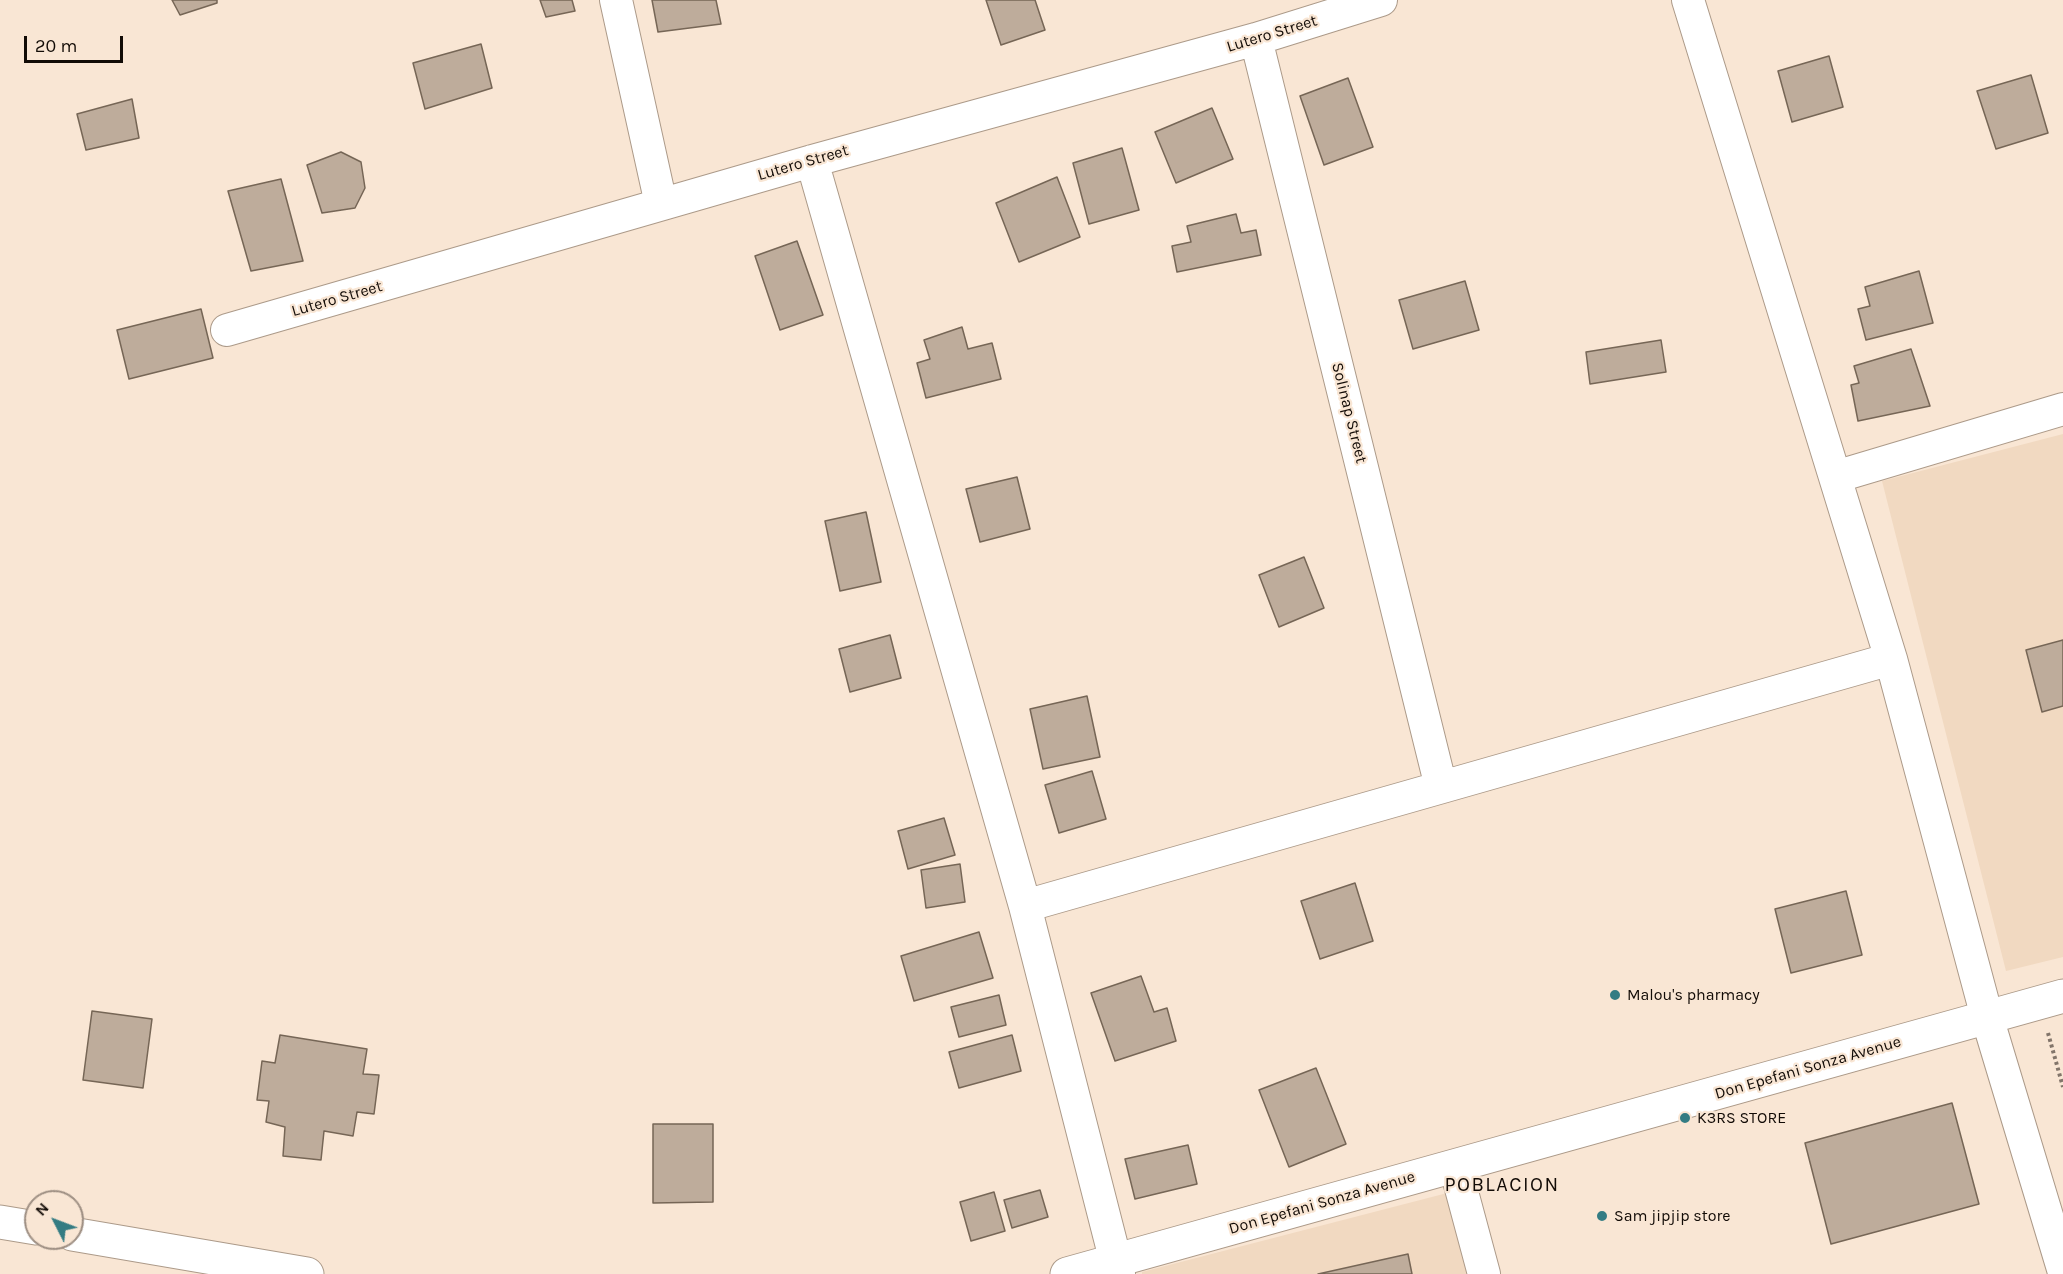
<!DOCTYPE html>
<style>
body{margin:0}
#map{position:relative;width:2063px;height:1274px;overflow:hidden;background:#f9e6d4;font-family:Karla,sans-serif}
canvas{display:block}
.north{position:absolute;left:24px;top:1190px;width:60px;height:60px;box-sizing:border-box;background:#f9e6d4;border:2px solid #9d8e82;border-radius:50%;rotate:312deg;font-size:16px;font-weight:700;line-height:24px;text-align:center;color:#120b06}
.north::after{content:'';display:block;margin:auto;width:21px;height:27px;background:#347c83;clip-path:polygon(50% 0,100% 100%,50% 72%,0 100%)}
.scale{position:absolute;left:24px;top:36px;width:99px;height:27px;box-sizing:border-box;border:3px solid #120b06;border-top:0;padding-left:8px;font-size:18px;line-height:21px;white-space:nowrap;color:#120b06;-webkit-text-stroke:4px #f9e6d4;paint-order:stroke}
</style>
<div id="map">
<canvas width="2063" height="1274"></canvas>
<div class="north">N</div>
<div class="scale">20 m</div>
</div>
<script>
const c = document.querySelector('canvas').getContext('2d');
c.lineJoin = 'round';
function fill(path, color) { c.fillStyle = color; c.fill(path, 'evenodd'); }
function strokePath(path, color, width, dash) { c.strokeStyle = color; c.lineWidth = width; c.lineCap = dash ? 'butt' : 'round'; c.setLineDash(dash || []); c.stroke(path); }
function write(font, color, halo, rows, align = 'center') {
  c.font = font + ' Karla,sans-serif'; c.lineWidth = 4.5; c.setLineDash([]); c.textBaseline = 'middle'; c.strokeStyle = halo; c.fillStyle = color; for (const [text, x, y, turn = 0] of rows) {
    c.save(); c.translate(x, y); c.rotate((+turn || 0) * Math.PI / 180); c.textAlign = isNaN(turn) ? turn : align; if (halo) c.strokeText(text, 0, 0); c.fillText(text, 0, 0); c.restore();
  }
}
const built = new Path2D(`
 M2063 434V957L2006 971 1882 481Z
 M1455 1191 1476 1274H1142V1272Z`);
const building = new Path2D(`
 M172 0H217V3L180 15Z
 M540 0H572L575 11 546 17Z
 M652 0H716L721 24 658 32Z
 M986 0H1035L1045 30 1001 45Z
 M481 44 492 88 425 109 413 63Z
 M1829 56 1843 107 1792 122 1778 71Z
 M2031 75 2048 133 1996 149 1977 91Z
 M1348 78 1373 147 1324 165 1300 96Z
 M132 99 139 138 86 150 77 114Z
 M1212 108 1233 159 1176 183 1155 132Z
 M1122 148 1139 210 1089 224 1073 163Z
 M341 152 361 162 365 188 355 208 322 213 307 165Z
 M1057 177 1080 237 1019 262 996 203Z
 M281 179 303 261 251 271 228 191Z
 M1236 214 1241 233 1256 230 1261 255 1177 272 1172 246 1191 242 1187 226Z
 M797 241 823 315 780 330 755 256Z
 M1919 271 1933 323 1866 340 1858 309 1870 306 1865 287Z
 M1465 281 1479 330 1413 349 1399 300Z
 M201 309 213 358 129 379 117 330Z
 M962 327 968 349 992 343 1001 379 926 398 917 363 930 359 924 340Z
 M1661 340 1666 372 1590 384 1586 352Z
 M1911 349 1930 406 1858 421 1851 385 1859 383 1854 366Z
 M1017 477 1030 529 980 542 966 489Z
 M866 512 881 582 840 591 825 521Z
 M1304 557 1324 608 1279 627 1259 575Z
 M890 635 901 678 850 692 839 649Z
 M2063 640V706L2042 712 2026 650Z
 M1087 696 1100 757 1043 769 1030 709Z
 M1092 771 1106 819 1059 833 1045 785Z
 M944 818 955 855 908 869 898 831Z
 M960 864 965 902 926 908 921 870Z
 M1355 883 1373 941 1320 959 1301 901Z
 M1846 891 1862 955 1791 973 1775 909Z
 M979 932 993 978 914 1001 901 956Z
 M1141 976 1154 1012 1167 1008 1176 1041 1115 1061 1091 993Z
 M999 995 1006 1025 959 1037 951 1007Z
 M92 1011 152 1019 143 1088 83 1080Z
 M280 1035 367 1049 363 1074 379 1075 374 1114 357 1112 353 1136 324 1131 321 1160 283 1156 285 1127 266 1122 269 1101 257 1100 262 1061 275 1063Z
 M1012 1035 1021 1071 959 1088 949 1052Z
 M1316 1068 1346 1144 1289 1167 1259 1090Z
 M1952 1103 1979 1204 1831 1244 1805 1143Z
 M653 1124H713V1202L653 1203Z
 M1188 1145 1197 1184 1135 1199 1125 1159Z
 M1040 1190 1048 1217 1012 1228 1004 1200Z
 M994 1192 1005 1231 971 1241 960 1202Z
 M1408 1254 1412 1274H1318Z`);
const path = new Path2D(`
 M2048 1033 2063 1087`);
const minor = new Path2D(`
 M616 0 661 204
 M1688 0 1891 659 1987 1017 2063 1269
 M1256 39 1441 787
 M812 161 1025 906 1119 1274
 M227 330 812 161 1256 39 1381 0
 M1835 477 2063 409
 M1025 906 1891 659
 M1455 1166 1484 1274`);
const secondary = new Path2D(`
 M0 1222 36 1228
 M72 1234 307 1274
 M1067 1274 2063 996`);
const markers = [
 [1615,995,6,"#347c83"],
 [1685,1118,6,"#347c83"],
 [1602,1216,6,"#347c83"]
];
const streetNames = [
 ["Lutero Street",1272,34,-17],
 ["Lutero Street",803,163,-16],
 ["Lutero Street",337,299,-16],
 ["Solinap Street",1349,413,76],
 ["Don Epefani Sonza Avenue",1808,1068,-16],
 ["Don Epefani Sonza Avenue",1322,1203,-16]
];
const poiNames = [
 ["Malou's pharmacy",1627,995],
 ["K3RS STORE",1697,1118],
 ["Sam jipjip store",1614,1216]
];
const quarterNames = [
 ["POBLACION",1502,1185]
];
fill(built, '#f1d9c1');
fill(building, '#beac9b');
strokePath(building, '#766656', 1.5);
strokePath(minor, '#ac9a89', 34);
strokePath(secondary, '#ac9a89', 35);
strokePath(path, '#82756a', 4, [3, 3]);
strokePath(minor, '#fff', 32);
strokePath(secondary, '#fff', 33);
for (const [x, y, r, color] of markers) { const dot = new Path2D(); dot.arc(x, y, r, 0, 2 * Math.PI); c.fillStyle = color; c.fill(dot); strokePath(dot, '#f9e6d4', 2); }
write('16px', '#120b06', '#f9e6d4', streetNames);
write('16px', '#120b06', '#f9e6d4', poiNames, 'left');
c.letterSpacing = '1.5px';
write('20px', '#120b06', '#f9e6d4', quarterNames);
c.letterSpacing = '0px';
</script>
